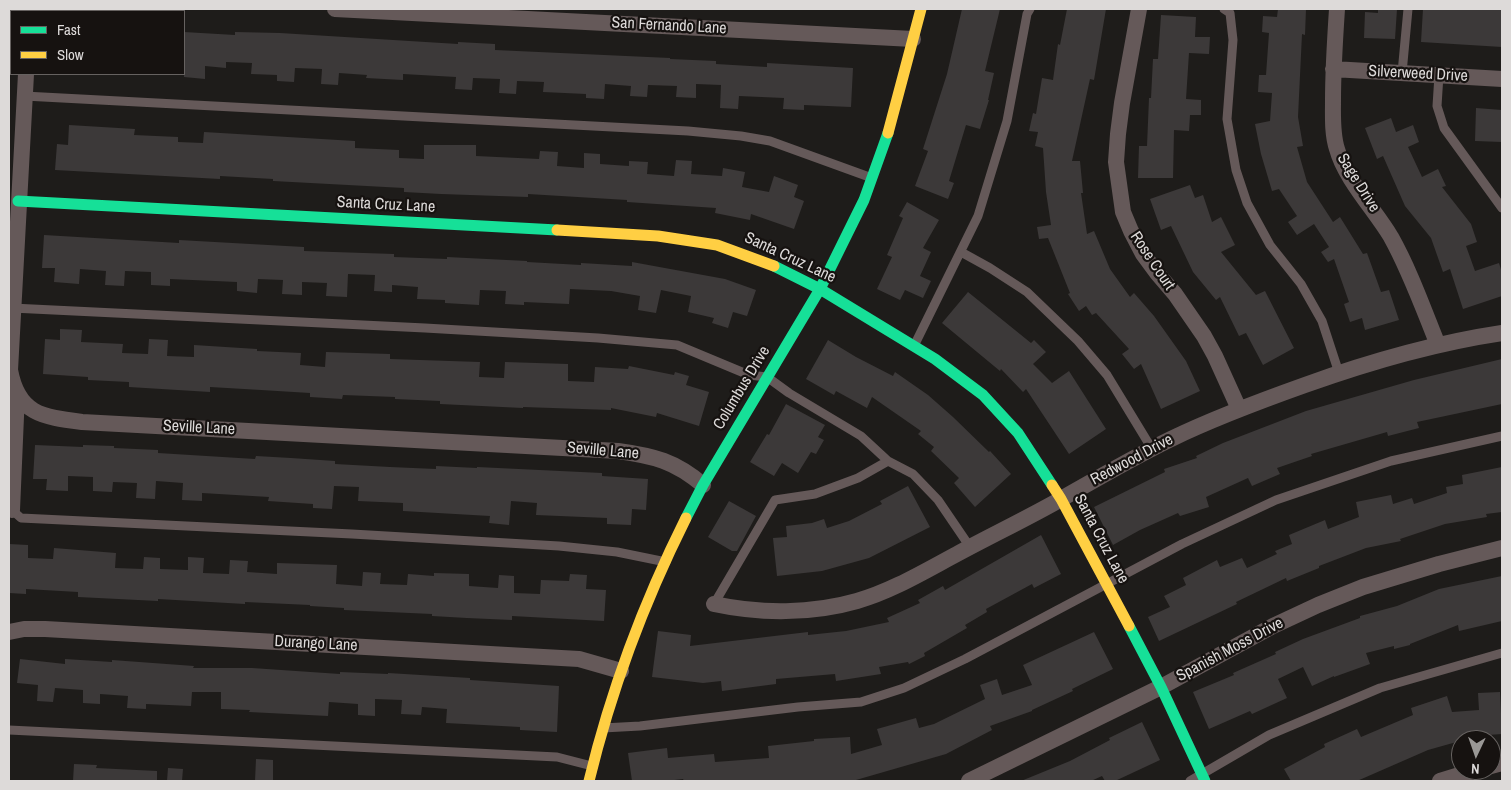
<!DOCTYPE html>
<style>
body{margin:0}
#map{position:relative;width:1511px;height:790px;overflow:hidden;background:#1e1c1a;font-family:"Archivo Narrow",sans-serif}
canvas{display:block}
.frame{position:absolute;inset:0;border:10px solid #dddad9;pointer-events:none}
.legend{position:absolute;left:10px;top:10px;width:175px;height:65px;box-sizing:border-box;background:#161210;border:1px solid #666260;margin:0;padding:6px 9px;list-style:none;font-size:15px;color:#dddad9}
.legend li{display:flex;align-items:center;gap:10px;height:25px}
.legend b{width:25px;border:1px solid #666260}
.north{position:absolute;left:1451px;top:730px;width:50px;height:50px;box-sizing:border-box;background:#161210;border:1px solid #666260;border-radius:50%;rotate:183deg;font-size:14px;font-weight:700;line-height:20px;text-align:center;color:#dddad9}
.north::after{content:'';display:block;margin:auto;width:18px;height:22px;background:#9a9896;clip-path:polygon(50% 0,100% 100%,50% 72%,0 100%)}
</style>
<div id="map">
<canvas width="1511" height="790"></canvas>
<div class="frame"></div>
<ul class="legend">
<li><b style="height:6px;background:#16e098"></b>Fast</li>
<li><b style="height:6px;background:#ffcf43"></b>Slow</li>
</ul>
<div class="north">N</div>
</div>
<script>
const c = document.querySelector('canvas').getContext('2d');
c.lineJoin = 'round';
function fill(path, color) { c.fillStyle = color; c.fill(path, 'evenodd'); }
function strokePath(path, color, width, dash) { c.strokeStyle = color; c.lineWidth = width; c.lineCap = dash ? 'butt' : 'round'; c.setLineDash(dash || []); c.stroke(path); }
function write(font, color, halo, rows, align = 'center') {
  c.font = font + ' "Archivo Narrow",sans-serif'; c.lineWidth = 4.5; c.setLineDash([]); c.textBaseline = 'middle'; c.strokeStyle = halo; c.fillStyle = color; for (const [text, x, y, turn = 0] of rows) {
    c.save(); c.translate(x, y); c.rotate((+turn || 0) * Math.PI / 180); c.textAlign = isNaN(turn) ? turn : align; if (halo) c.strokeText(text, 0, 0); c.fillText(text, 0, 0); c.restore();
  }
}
const building = new Path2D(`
 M962 9H1000L985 71 994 73 988 100H989L980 129 966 125 949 181 954 183 948 199 915 186 928 151 923 149 947 74Z
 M1067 9H1106L1094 80 1090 79 1072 161H1080L1083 193H1081L1087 234 1094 231 1110 269 1130 297 1134 293 1154 316 1186 361 1200 391 1161 409 1141 364 1134 369 1122 354 1129 349 1096 313 1092 315 1086 306 1079 311 1068 294 1070 293 1048 238 1039 239 1037 227 1051 225 1046 192 1043 148 1035 146 1038 132 1029 131 1033 113 1036 114 1042 78 1053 80 1058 44 1060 45Z
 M1278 9H1306L1305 35 1302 34 1298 117 1303 146 1297 147 1307 182 1333 222 1340 217 1363 254 1367 253 1381 292 1389 290 1399 320 1365 330 1362 318 1350 322 1344 304 1349 302 1334 259 1328 262 1321 252 1329 247 1314 224 1297 235 1288 222 1297 216 1279 189 1272 191 1261 154 1255 124 1270 121 1272 93 1258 92 1259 75H1266L1269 33 1262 32 1263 16 1277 17Z
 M1378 9H1397L1395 39 1364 38 1365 12 1378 13Z
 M1423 9H1502V47L1421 42Z
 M1161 15 1196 17 1195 37H1210L1209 54 1189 53 1186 99 1201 100V115H1190L1189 131 1174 130 1173 178H1138L1139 146H1147L1149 98H1151L1153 59H1158Z
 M184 32 235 35V32L280 33 458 44V42L495 44V50L670 58V59L716 61V64L767 67V63L853 68 851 107 804 105V110L783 109 784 98 739 96 738 109 720 108 721 85 696 84V98L676 97 677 86 648 85 647 97 630 96 631 86 605 84 604 99 586 98V94L543 92 544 82 517 81 516 94 499 93 500 79 473 78 472 90 455 89 456 77 403 74V80L366 78 367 75 339 73 338 85 321 84 322 69 295 68 294 82 277 81V75L251 74 252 63 226 62V68L205 66V79L184 77Z
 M1476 108 1502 110V142L1475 141Z
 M1391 118 1396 132 1413 125 1419 142 1408 147 1422 177 1438 169 1446 186 1442 187 1471 224 1477 242 1466 246 1475 271 1499 263 1502 273V296L1463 309 1450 269 1443 272 1431 238 1405 206 1383 156 1377 159 1365 128Z
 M69 125 135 129 134 135 178 137V142L203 143 204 132 355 141V148L399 150V158L424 159V145H476V156L539 159 540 151 558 152 557 166 584 168V153L600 154V164L629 166V161L648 162 647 174 674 176 676 160 692 161 691 174 722 176 723 168 745 172 742 187 769 192 774 176 798 185 794 197 804 201 794 229 751 214 750 220 715 213 716 208 627 202V200L528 194V197L441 194 404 192V188L273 181V179L220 176V179L55 170 57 144 68 145Z
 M1190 185 1195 198 1203 195 1212 222 1221 217 1235 245 1221 252 1256 295 1265 291 1294 348 1263 365 1246 333 1239 336 1220 297 1216 300 1193 272 1171 226 1161 230 1150 199Z
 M907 202 939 220 923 248 931 252 920 276 931 281 923 298 905 290 900 300 877 289 892 257 887 255 903 218 899 216Z
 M44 235 179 243V240L304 247V251L394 254V257L447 259V257L527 261V262L581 265V263L632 266V262L725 279 756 290 747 316 733 312 728 328 712 323 714 318 688 312 691 296 661 290 656 313 638 310 640 296 611 291 570 289 569 304 524 302V305L505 304 506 291 480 290 479 305 445 303V300L417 299 418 287 392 285V292L374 291 375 275 348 274 347 297 326 296 327 283 302 282V295L282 294 283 280 258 279 257 293 237 291V282L170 279V286L151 285V272L125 271 124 286 105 285 106 271 80 269 79 284 54 282 55 268H42Z
 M968 292 1031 343 1034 340 1046 352 1033 364 1052 383 1069 371 1106 429 1069 454 1026 389 1023 392 1001 369 1000 371 942 323Z
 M60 329 82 330 81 342 123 344 122 353 148 354 149 339 168 340 167 356 194 357V345L257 349V351L301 353 300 365 325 367 326 352 390 354V359L480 362 479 377 504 378 505 362 568 364V381L594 382 595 367 628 369 629 366 674 375 675 372 689 376 686 385 709 392 699 426 657 413 656 417 611 408V410L523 407V408L440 404V401L395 399V397L343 395 342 399 310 397V393L261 390 210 387V392L129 387V382L88 380V377L43 374 45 339 60 340Z
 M828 340 856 357 893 376 895 372 928 395 953 417 989 452 990 451 1011 474 975 507 954 483 959 478 931 451 934 447 918 434 921 431 872 397 867 408 836 391 834 395 806 379Z
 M1502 359V404L1417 422 1419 428 1388 436 1387 432 1311 454 1312 456 1277 468 1280 474 1252 486 1248 478 1206 497 1209 507 1180 516 1178 513 1140 530 1113 545 1094 507 1165 472 1164 469 1197 458 1196 456 1223 443 1306 411 1414 380Z
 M786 404 825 425 818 437 824 440 816 454 811 452 798 473 782 463 774 476 750 462 767 434 769 435Z
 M35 445 83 447V445L114 446V448L158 450V453L255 459 256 456 291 458 335 461V464L390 467 436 469V466L477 468V467L602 473V476L648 479 646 510 632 509 631 525 607 524V518L536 515 537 503 511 501 509 525 489 523 490 516 403 511V503L358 501 359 487 334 486 332 509 313 508V504L268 501 269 497 202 493V501L182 500 183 483 156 481 155 499 136 498 137 483 113 482 112 492 93 491V477L68 476V491L46 490 47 479H33Z
 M1502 467V512L1486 514 1487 517 1445 524 1400 539 1401 541 1366 548 1319 566V568L1287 581 1286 578 1236 602 1237 604 1159 641 1148 617 1170 607 1164 596 1186 585 1183 578 1217 560 1220 567 1242 558 1247 568 1277 554 1275 551 1292 544 1289 535 1325 520 1328 529 1359 517 1356 502 1391 495 1393 504 1412 498 1414 504 1447 493 1446 487 1463 484 1462 475Z
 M908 486 930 527 869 558 822 571 777 576 773 538 787 537 786 526 812 523 824 519 827 528 849 521 882 504 880 501Z
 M729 501 756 516 737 551H732L708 537Z
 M1041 535 1061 574 1034 588 1032 584 986 609 987 612 965 625 967 628 924 653 925 656 909 664 908 662 879 667 881 674 836 681 835 674 776 679V684L722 691 721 681 703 683 652 677 658 631 691 635 690 646 808 632V635L846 631 889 622 887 618 920 603 918 600 943 586 945 590Z
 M9 544 28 545V558L53 559 54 548 116 553 115 568 143 569 144 557 160 558V569L188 570V557L204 558 203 573 229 574 230 560 248 561 247 572 277 574V563L337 565 336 584 362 586 363 572 381 573 380 584 407 585 408 574 434 576V573L469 574V586L498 588 499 575 514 576V593L540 594 541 580 569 581 570 574 587 575 586 589 606 590 604 621 512 616V620L467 618 432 616V614L344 610V608L310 606V605L245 602V604L158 599V601L78 597V592L26 589V594L9 593Z
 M1502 576V621L1459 631 1458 625 1410 644V645L1394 649V646L1366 653 1370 664 1334 677V676L1312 686 1303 667 1278 679 1287 698 1252 714 1250 711 1209 729 1193 692 1234 675 1233 673 1276 654 1275 652 1303 639 1360 618V616L1397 606 1439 589Z
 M1094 632 1113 669 1072 689 1073 691 1032 710V711L990 726 992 730 946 754 856 780 684 781 683 779 666 781H632L628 753 667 748 668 758 714 754 715 762 769 758 768 746 814 741V739L850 737 851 754 882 745 877 729 916 718 919 728 934 724 985 699 980 685 997 679 1002 695 1032 685 1023 665Z
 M20 659 65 664V659L112 662V660L194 666 193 668H252L340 674V672L388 674V673L470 678V680L559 686 557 732 520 730V727L446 723 447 709 422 707 421 715 401 714 402 700 375 699V716L358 715V704L329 702 328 716 249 712 250 710 221 709V692H192L191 706 146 704V709L127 708 128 696 100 694V704L83 703V690L55 688 53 702 37 701 38 685 17 683Z
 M1500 692 1502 734 1459 737 1460 741 1428 750 1357 781H1291L1284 769 1325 747 1324 744 1357 729 1361 737 1413 715 1411 708 1447 696 1452 712 1479 710 1478 693Z
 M1142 722 1160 760 1115 781H1105L1102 776 1091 781H1021L1070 761 1110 740 1109 738Z
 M256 759 273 760V781H255Z
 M74 764 97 765 96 768 157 771V781H73Z
 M168 768 183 769 182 781H167Z`);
const lane = new Path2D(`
 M1224 9 1230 13 1233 40 1227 119 1236 170 1247 203 1270 245 1301 284 1322 321 1339 373
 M1402 73 1408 9
 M1439 75 1437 106 1444 128 1502 208
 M24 96 688 131 741 136 770 141 872 178
 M961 252 990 268 1027 292 1078 341 1107 375 1152 449
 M12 308 425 328 598 338 677 345 749 375 767 377 789 393 861 436 888 461
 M914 346 978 216 1007 121 1027 14 1030 9
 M9 510H12L21 518 352 534 559 546 617 552 666 562
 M714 604 775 500 815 494 858 478 888 461 913 474 938 500 970 547
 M603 728 640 726 798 707 861 702 904 688 965 659 1182 544 1276 500 1391 461 1502 436
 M9 730 557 757 592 766
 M1190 781 1269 735 1380 688 1502 653`);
const street = new Path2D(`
 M335 9 913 39
 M1139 9 1122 103 1118 134 1116 162 1123 212 1131 231 1143 254 1157 273 1175 294 1204 336 1215 356 1239 409
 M1337 9C1335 39 1333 70 1333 100 1333 116 1332 134 1337 149 1345 179 1375 210 1391 237 1410 271 1423 308 1438 345
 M30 11V9
 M1333 69 1502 79
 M26 74 10 370C18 414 42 417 82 422L618 451C654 456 675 461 703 485
 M12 510 17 393
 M714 604C760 614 812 614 857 601 892 591 925 571 957 554 992 535 1028 518 1063 498 1098 478 1134 457 1171 439 1214 418 1260 401 1305 385 1369 362 1435 343 1502 333
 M9 632 24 629H45L579 659 621 671
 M1491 766 1502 763
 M969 781 1161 687 1273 626 1318 605 1363 587 1439 564 1502 548
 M1440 781 1476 770`);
const fast = new Path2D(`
 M18 201 557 230
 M774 266 820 289 935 359 983 395 1018 433 1052 485
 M686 518 703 485 820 289 864 200 888 133
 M1129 626 1161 687 1205 781`);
const slow = new Path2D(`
 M888 133 921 9
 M557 230 658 236 717 245 774 266
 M1052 485 1061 499 1129 626
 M589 781C611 690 644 602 686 518`);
const streetNames = [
 ["San Fernando Lane",669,26,3],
 ["Silverweed Drive",1418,74,3],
 ["Sage Drive",1358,183,58],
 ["Santa Cruz Lane",386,205,3],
 ["Santa Cruz Lane",790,258,25],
 ["Rose Court",1152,261,56],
 ["Columbus Drive",742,388,-59],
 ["Seville Lane",199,428,3],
 ["Seville Lane",603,451,5],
 ["Redwood Drive",1132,460,-28],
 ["Santa Cruz Lane",1101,539,62],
 ["Durango Lane",316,644,3],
 ["Spanish Moss Drive",1230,650,-28]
];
fill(building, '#3c3939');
strokePath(lane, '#655959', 9);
strokePath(street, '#655959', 16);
strokePath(fast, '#16e098', 11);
strokePath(slow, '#ffcf43', 11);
write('16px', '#dddad9', '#161210', streetNames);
</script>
